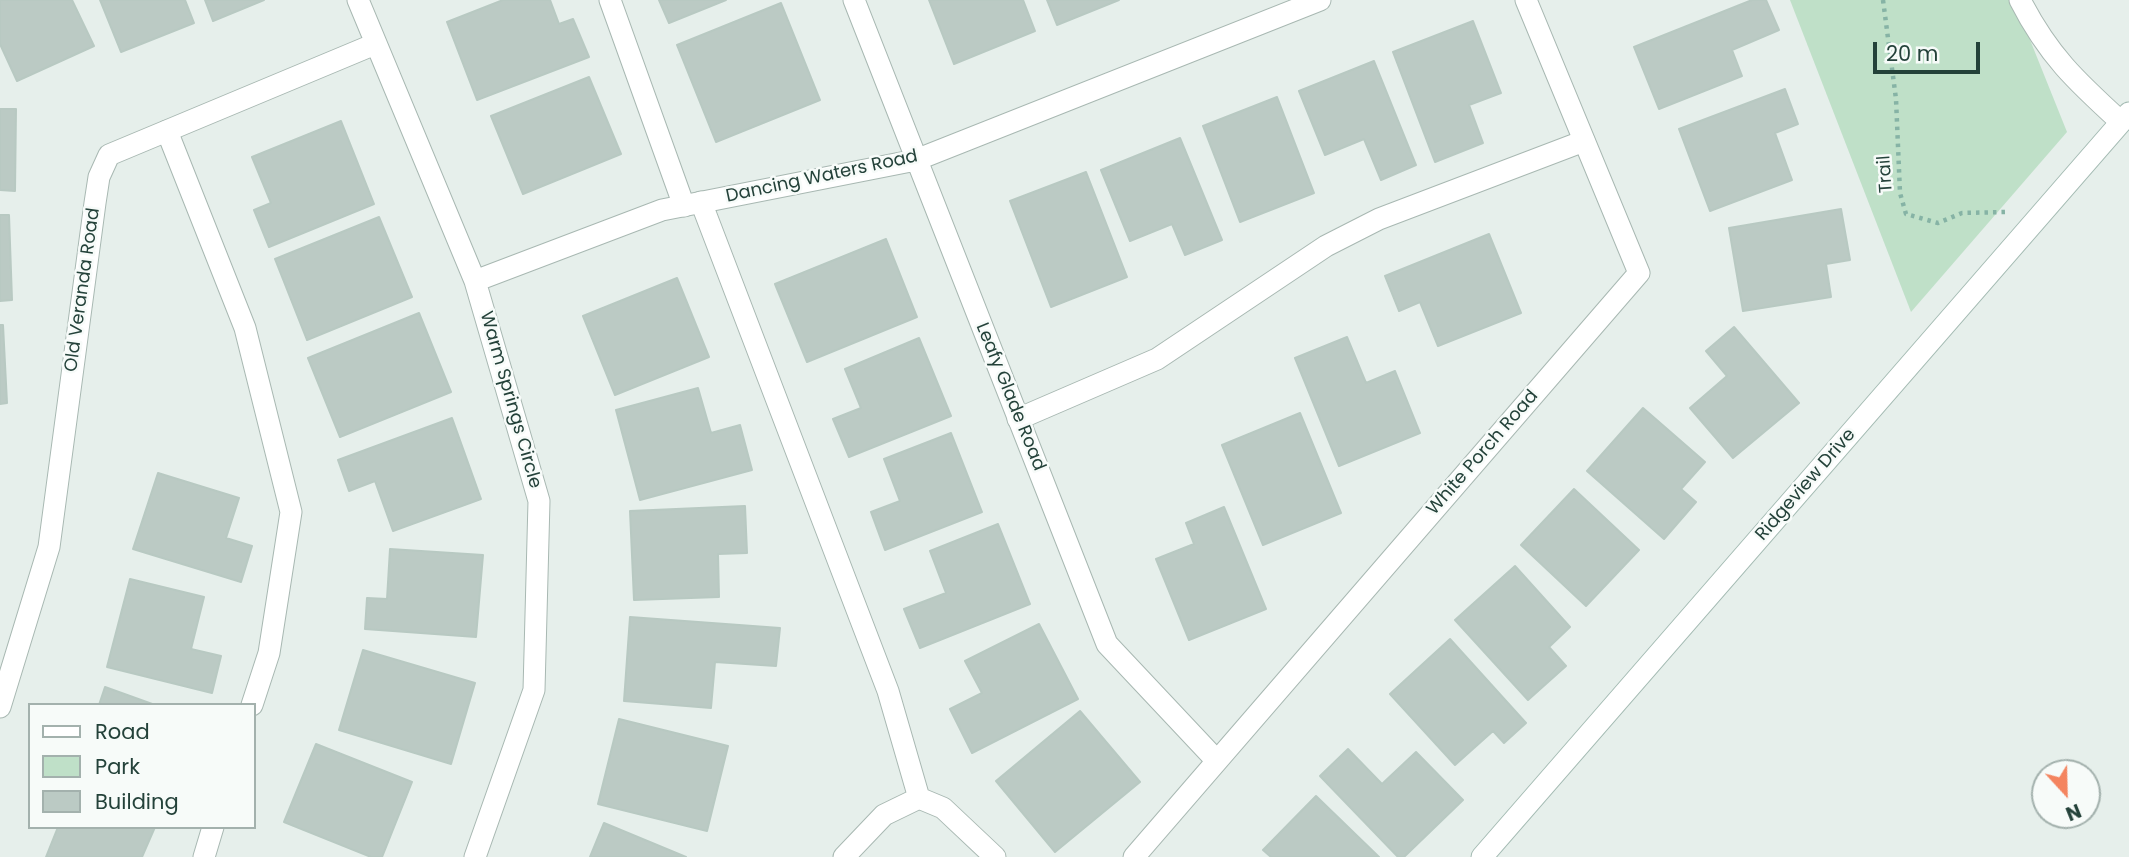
<!DOCTYPE html>
<style>
body{margin:0}
#map{position:relative;width:2129px;height:857px;overflow:hidden;background:#e6efeb;font-family:Poppins,sans-serif}
canvas{display:block}
.legend{position:absolute;left:28px;top:703px;width:228px;height:126px;box-sizing:border-box;background:#f7fbf9;border:2px solid #a3b1ad;margin:0;padding:9px 12px;list-style:none;font-size:21px;color:#24423a}
.legend li{display:flex;align-items:center;gap:14px;height:35px}
.legend b{width:35px;border:2px solid #a3b1ad}
.north{position:absolute;left:2031px;top:759px;width:70px;height:70px;box-sizing:border-box;background:#f7fbf9;border:2px solid #a3b1ad;border-radius:50%;rotate:158deg;font-size:19px;font-weight:700;line-height:28px;text-align:center;color:#24423a}
.north::after{content:'';display:block;margin:auto;width:24px;height:32px;background:#f4845f;clip-path:polygon(50% 0,100% 100%,50% 72%,0 100%)}
.scale{position:absolute;left:1873px;top:42px;width:107px;height:32px;box-sizing:border-box;border:4px solid #24423a;border-top:0;padding-left:9px;font-size:21px;line-height:24px;white-space:nowrap;color:#24423a;-webkit-text-stroke:5px #f7fbf9;paint-order:stroke}
</style>
<div id="map">
<canvas width="2129" height="857"></canvas>
<ul class="legend">
<li><b style="height:9px;background:#fff"></b>Road</li>
<li><b style="height:19px;background:#bfe0c8"></b>Park</li>
<li><b style="height:19px;background:#bbcac4"></b>Building</li>
</ul>
<div class="north">N</div>
<div class="scale">20 m</div>
</div>
<script>
const c = document.querySelector('canvas').getContext('2d');
c.lineJoin = 'round';
function fill(path, color) { c.fillStyle = color; c.fill(path, 'evenodd'); }
function strokePath(path, color, width, dash) { c.strokeStyle = color; c.lineWidth = width; c.lineCap = dash ? 'butt' : 'round'; c.setLineDash(dash || []); c.stroke(path); }
function write(font, color, halo, rows, align = 'center') {
  c.font = font + ' Poppins,sans-serif'; c.lineWidth = 5; c.setLineDash([]); c.textBaseline = 'middle'; c.strokeStyle = halo; c.fillStyle = color; for (const [text, x, y, turn = 0] of rows) {
    c.save(); c.translate(x, y); c.rotate((+turn || 0) * Math.PI / 180); c.textAlign = isNaN(turn) ? turn : align; if (halo) c.strokeText(text, 0, 0); c.fillText(text, 0, 0); c.restore();
  }
}
const green = new Path2D(`
 M1790 0H2014L2067 132 1911 312Z`);
const building = new Path2D(`
 M0 0H72L94 46 17 81 0 44Z
 M100 0H185L194 23 121 52Z
 M205 0H264L213 21Z
 M503 0H550L559 24 573 19 589 57 477 100 447 22Z
 M659 0H726L669 23Z
 M929 0H1023L1035 31 954 64Z
 M1047 0H1119L1057 25Z
 M1752 0H1766L1779 30 1732 50 1742 76 1659 109 1634 47Z
 M781 3 820 100 716 142 677 45Z
 M1473 21 1501 93 1469 105 1483 143 1435 162 1393 52Z
 M1374 61 1416 165 1381 180 1364 139 1325 155 1299 91Z
 M589 77 621 154 523 194 491 116Z
 M1785 89 1798 124 1775 133 1792 180 1710 211 1679 129Z
 M1277 97 1314 193 1240 222 1203 126Z
 M0 109H16L15 191 0 190Z
 M341 121 374 204 269 247 254 210 271 203 252 157Z
 M1180 138 1222 240 1185 255 1172 224 1130 241 1101 170Z
 M1086 172 1127 277 1051 307 1010 201Z
 M1841 209 1850 260 1826 264 1831 297 1743 311 1729 228Z
 M0 215H9L12 300 0 301Z
 M379 217 412 297 307 340 275 259Z
 M1489 234 1521 313 1438 346 1420 302 1399 311 1385 276Z
 M886 239 917 317 807 362 775 284Z
 M677 278 709 357 615 395 583 316Z
 M419 313 451 392 340 437 308 358Z
 M0 325H3L7 403 0 404Z
 M1734 327 1799 403 1733 458 1690 408 1727 376 1706 351Z
 M1347 337 1366 383 1395 371 1420 433 1339 466 1295 358Z
 M919 338 951 416 849 457 833 419 861 408 845 369Z
 M698 388 711 433 740 425 752 470 640 500 616 410Z
 M1643 408 1705 462 1681 489 1696 502 1664 539 1587 471Z
 M1300 413 1341 513 1263 545 1222 445Z
 M452 418 481 499 393 531 375 481 349 491 338 460Z
 M951 433 982 512 885 550 871 512 900 501 884 459Z
 M158 473 239 498 226 538 252 546 241 582 133 549Z
 M1574 489 1639 550 1586 606 1521 545Z
 M745 506 747 553 718 554 719 597 634 600 630 511Z
 M1224 507 1266 609 1189 640 1156 559 1194 544 1186 523Z
 M998 524 1030 604 920 648 904 609 946 593 930 551Z
 M390 549 483 555 476 637 365 629 367 598 387 599Z
 M1515 566 1570 627 1549 647 1566 666 1528 700 1455 620Z
 M130 579 204 597 191 649 221 656 212 693 107 667Z
 M630 617 780 628 776 666 715 662 711 708 624 701Z
 M1039 624 1078 699 972 753 950 709 982 693 965 661Z
 M1450 639 1526 723 1504 743 1493 731 1455 765 1390 694Z
 M363 650 475 683 451 764 339 730Z
 M105 687 155 705H99Z
 M1080 711 1140 782 1055 852 996 781Z
 M619 719 728 746 707 831 598 804Z
 M316 744 412 782 382 857H371L284 822Z
 M1348 749 1382 784 1416 752 1463 800 1404 857H1398L1320 776Z
 M1316 796 1379 857H1271L1263 850Z
 M604 823 686 857H590Z
 M58 827H155L142 857H46Z`);
const path = new Path2D(`
 M1883 0 1896 99 1900 193 1906 214 1938 223 1962 213 2005 212`);
const lane = new Path2D(`
 M610 0 684 206
 M167 131 245 328 291 512 269 653 252 705
 M701 202 888 691 919 798
 M1018 419 1157 359 1326 246 1379 219 1584 141
 M204 857 213 827
 M844 857 884 815 919 798 943 808 995 857`);
const street = new Path2D(`
 M358 0 475 281 539 501 534 690 475 857
 M854 0 1107 644 1217 761
 M2020 0C2048 55 2076 81 2121 122
 M475 281 662 210 916 160 1320 0
 M0 707 49 547 95 203 99 177 109 155 375 44
 M1134 857 1639 273 1526 0`);
const secondary = new Path2D(`
 M1482 857 2129 113`);
const streetNames = [
 ["Trail",1886,174,-94],
 ["Dancing Waters Road",822,177,-12],
 ["Old Veranda Road",83,290,-82],
 ["Leafy Glade Road",1010,397,68],
 ["Warm Springs Circle",510,400,74],
 ["White Porch Road",1483,453,-49],
 ["Ridgeview Drive",1806,485,-49]
];
fill(green, '#bfe0c8');
fill(building, '#bbcac4');
strokePath(building, '#b8c9c2', 2);
strokePath(lane, '#a8b8b2', 23);
strokePath(street, '#a8b8b2', 23);
strokePath(secondary, '#a4bbb3', 23);
strokePath(path, '#86b3a5', 4.5, [3.5, 5]);
strokePath(lane, '#fff', 21);
strokePath(street, '#fff', 21);
strokePath(secondary, '#fff', 21);
write('18px', '#24423a', '#f7fbf9', streetNames);
</script>
